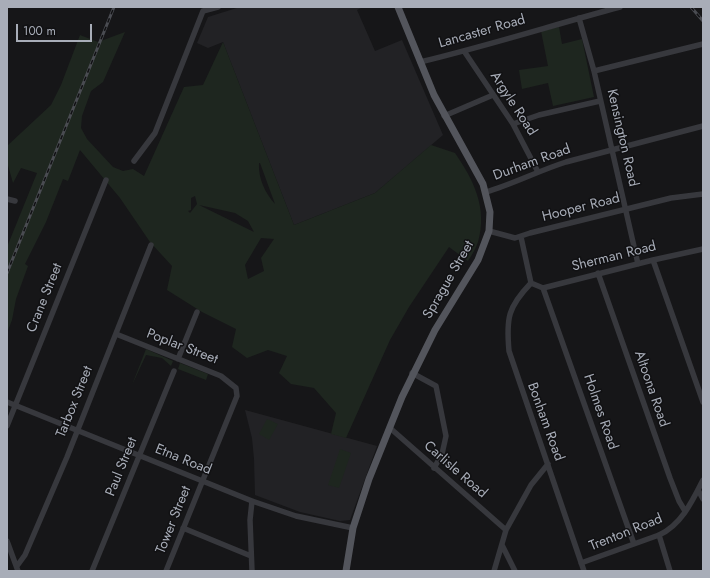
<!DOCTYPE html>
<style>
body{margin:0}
#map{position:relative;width:710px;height:578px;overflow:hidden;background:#161618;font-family:Jost,sans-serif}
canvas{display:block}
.frame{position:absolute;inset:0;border:8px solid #a8adb8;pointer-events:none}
.scale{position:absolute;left:16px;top:24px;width:76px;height:18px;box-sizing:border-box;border:2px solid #a8adb8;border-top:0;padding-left:5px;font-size:12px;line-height:14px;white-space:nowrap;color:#a8adb8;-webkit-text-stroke:3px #111113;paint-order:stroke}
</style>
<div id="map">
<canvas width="710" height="578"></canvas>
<div class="frame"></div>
<div class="scale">100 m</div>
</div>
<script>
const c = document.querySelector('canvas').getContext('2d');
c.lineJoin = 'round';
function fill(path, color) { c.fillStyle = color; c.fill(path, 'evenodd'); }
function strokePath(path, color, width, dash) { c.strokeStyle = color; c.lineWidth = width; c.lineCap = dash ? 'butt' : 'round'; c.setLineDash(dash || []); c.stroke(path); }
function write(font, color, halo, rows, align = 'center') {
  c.font = font + ' Jost,sans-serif'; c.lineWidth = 3; c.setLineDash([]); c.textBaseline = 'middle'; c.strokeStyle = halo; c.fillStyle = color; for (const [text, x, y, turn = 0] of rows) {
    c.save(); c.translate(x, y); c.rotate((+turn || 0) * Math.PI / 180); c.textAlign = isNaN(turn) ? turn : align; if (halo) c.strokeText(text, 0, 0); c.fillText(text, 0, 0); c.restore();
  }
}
const built = new Path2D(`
 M240 7H363L357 10 375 51 402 40 443 135 375 193 294 225 223 42 208 48 197 43 208 17Z
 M245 410 377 446 350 520 340 521 300 512 255 495 254 459 252 438Z`);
const green = new Path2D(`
 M559 27 562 44 582 39 594 97 553 106 548 83 522 89 519 70 548 66 541 31Z
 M125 32 103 82 91 91 82 116 81 128 87 139 113 167 123 171 133 169 144 176 184 87 203 85 223 42 294 225 375 193 431 145 455 153C473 179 488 208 478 242 476 248 472 255 468 261L449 247 409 307 390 340 346 438 331 434 336 413 314 388 291 384 279 373 287 356 268 350 247 358 232 347 236 329 202 312 167 290 172 266 150 242 120 198 80 150 68 181 63 179 46 222 25 264 28 266 16 299 12 320 7 333V247L37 173 21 168 13 183 7 162V146L51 105 61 85 80 35 98 42ZM259 163H260L275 204C265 193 258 178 259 163ZM195 196 197 204 190 213 188 211 191 210V198ZM199 205 235 213 248 221 254 232ZM261 238 274 239 261 258 264 271 248 279 245 265Z
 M146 349 173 361 171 366 162 358 146 355 132 385Z
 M180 363 208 374 206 380 178 369Z
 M267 419 278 424 269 440 259 434Z
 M340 449 351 453 339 488 328 485Z`);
const minor = new Path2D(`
 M579 18 594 71 638 264
 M464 51 513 124 538 172
 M420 62C487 46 553 25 620 7
 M594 71 703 44
 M444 116 493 95
 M513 124 539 115 600 101
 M134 161 155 133 203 11 218 7
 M486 192C513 184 538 171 566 162L703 126
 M7 199 15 201
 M489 231 515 238 530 233 671 198 703 194
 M521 237 531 283
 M653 260 703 402
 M598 273 670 478 679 501 685 511
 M531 283C508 307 506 318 509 351L584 571
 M531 283 543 288 653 260 703 249
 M543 288 634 544
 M116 334 221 376 236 388 237 396 166 571
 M178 359 197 312
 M412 373 436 386 446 436 442 454 434 468
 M7 402 252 501 296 516 353 528
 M7 426 106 180
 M390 428 506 530
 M698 490 703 499
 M252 501 250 520 252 571
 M183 528 251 556
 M659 535 670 571
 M7 541 18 571
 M502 545 515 571
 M581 563 659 535C681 525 692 502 703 480
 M17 566 25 555 67 457 151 245
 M92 571 174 371
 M494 571 506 530 531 485 548 464`);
const major = new Path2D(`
 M346 571 353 528 369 479 402 397 435 330 478 260 489 231 490 212 483 184 434 95 398 7`);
const rail = new Path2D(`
 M691 7 703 21
 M7 273 114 7`);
const streetNames = [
 ["Lancaster Road",482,32,-16],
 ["Argyle Road",513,104,57],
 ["Kensington Road",622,138,77],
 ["Durham Road",532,163,-20],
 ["Hooper Road",581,208,-14],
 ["Sherman Road",614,257,-14],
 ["Sprague Street",449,280,-60],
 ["Crane Street",45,298,-68],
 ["Poplar Street",182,347,21],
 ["Altoona Road",651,389,71],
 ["Tarbox Street",75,402,-68],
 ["Holmes Road",600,412,71],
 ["Bonham Road",545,422,70],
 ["Etna Road",183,460,22],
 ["Paul Street",122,467,-68],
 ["Carlisle Road",455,470,41],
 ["Tower Street",174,520,-68],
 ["Trenton Road",626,533,-22]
];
fill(built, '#222225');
fill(green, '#1e261f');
strokePath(minor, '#37383d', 5.5);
strokePath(major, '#53555c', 7);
strokePath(rail, '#4a4c52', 3);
strokePath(rail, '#111113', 1.5, [4.5]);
write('14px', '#a8adb8', '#111113', streetNames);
</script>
